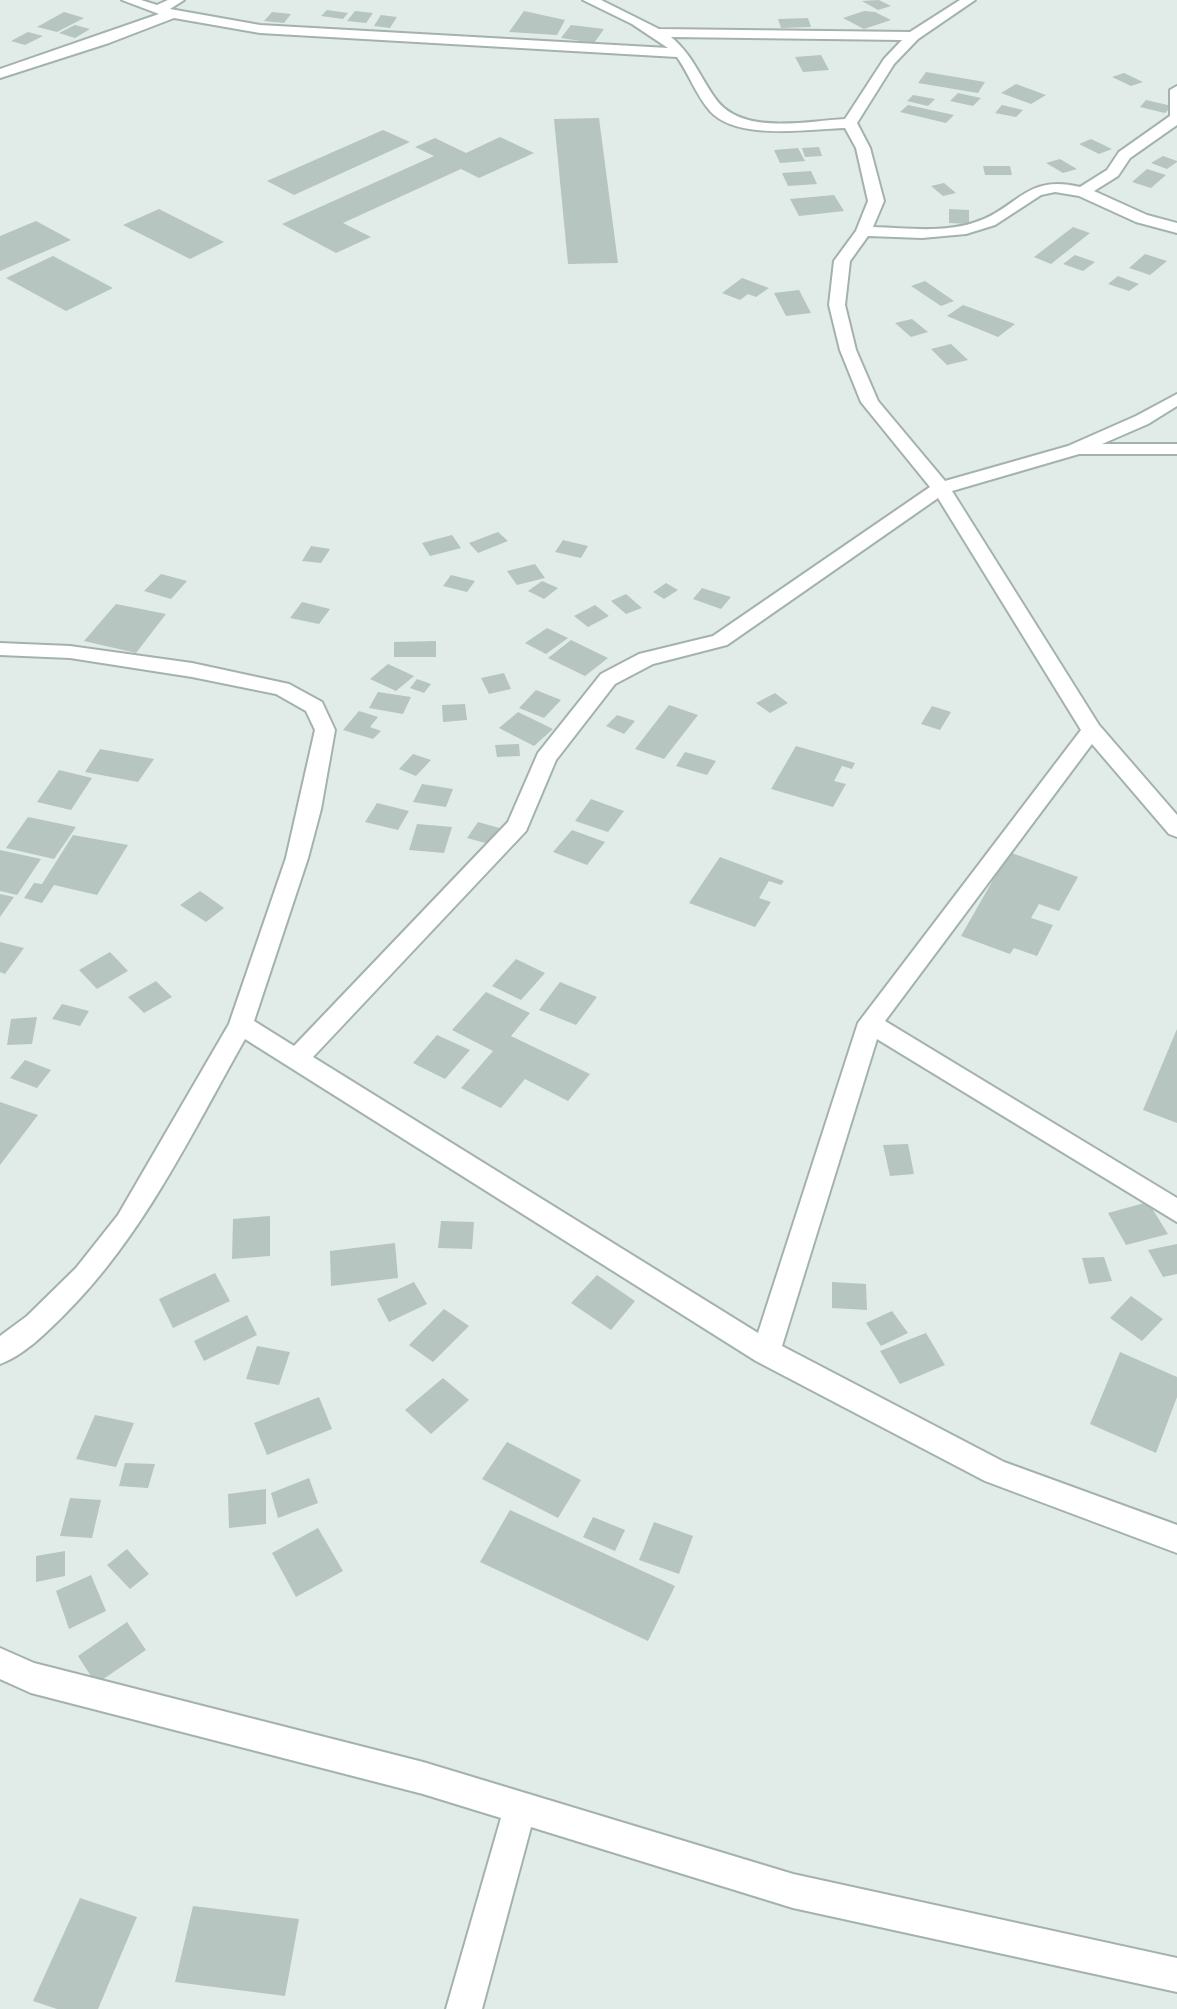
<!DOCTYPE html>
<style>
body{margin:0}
canvas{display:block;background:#e1ebe7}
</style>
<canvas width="1177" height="2009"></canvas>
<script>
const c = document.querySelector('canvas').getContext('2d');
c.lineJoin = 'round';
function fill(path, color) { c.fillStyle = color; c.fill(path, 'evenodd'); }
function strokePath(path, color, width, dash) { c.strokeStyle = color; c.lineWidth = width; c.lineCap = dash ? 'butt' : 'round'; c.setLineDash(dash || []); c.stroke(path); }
const building = new Path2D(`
 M879 0 891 6 878 10 862 1Z
 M327 10 348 13 343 19 321 16Z
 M355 11 373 13 366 23 347 21Z
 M524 11 565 20 557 35 509 32Z
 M864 11 875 12 891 20 864 29 843 18Z
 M64 12 84 18 57 32 37 27Z
 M272 12 291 14 284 23 264 21Z
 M381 15 397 17 390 28 374 26Z
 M808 18 811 27 781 28 778 19Z
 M75 25 90 29 75 38 59 33Z
 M571 25 604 29 594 43 561 38Z
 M28 32 43 36 25 45 11 41Z
 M821 55 829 70 803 72 795 57Z
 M926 72 985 82 978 93 918 83Z
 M1124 73 1143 82 1131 86 1112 77Z
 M1016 84 1046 95 1031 104 1001 93Z
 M958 93 981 98 973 106 950 101Z
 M913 95 935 99 928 106 907 101Z
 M1146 100 1172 106 1165 113 1140 107Z
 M908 105 954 115 946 123 900 112Z
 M1002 105 1023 110 1016 117 995 113Z
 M599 118 618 263 568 264 554 119Z
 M383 130 410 142 294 195 267 181Z
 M500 137 534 153 479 178 461 169 343 223 371 237 336 253 282 224 434 156 415 147 435 138 466 153Z
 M1091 139 1112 149 1099 154 1079 144Z
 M819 147 822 156 805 157 802 148Z
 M798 148 805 161 780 163 774 150Z
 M1163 156 1177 161V162L1167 169 1151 163Z
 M1060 159 1077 169 1063 173 1046 163Z
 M983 166H1010L1012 175H985Z
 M1147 169 1166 175 1151 188 1132 182Z
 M811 171 817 184 788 186 782 173Z
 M944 183 956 193 943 196 931 186Z
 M834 195 844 211 799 216 790 199Z
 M159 209 224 242 190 259 123 225Z
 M949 209 969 210V224L949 223Z
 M36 221 71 240 0 271V236Z
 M1073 227 1090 233 1051 264 1034 257Z
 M1145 254 1167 261 1150 275 1129 268Z
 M1075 255 1095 262 1083 271 1063 264Z
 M53 256 113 288 66 311 6 278Z
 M1118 276 1139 284 1129 291 1108 284Z
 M742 278 769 288 756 297 748 294 740 300 722 293Z
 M925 281 954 301 941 306 911 286Z
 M799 290 811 313 786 316 774 293Z
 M963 305 1015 324 998 337 947 316Z
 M912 319 928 332 911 337 895 323Z
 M951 344 968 360 947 365 931 349Z
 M498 532 508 541 478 553 469 543Z
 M452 535 461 548 430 556 422 543Z
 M563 540 588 546 581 558 555 552Z
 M311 546 330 549 321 563 302 561Z
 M535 564 545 578 517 585 507 571Z
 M161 574 187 581 171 599 144 591Z
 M451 575 475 581 467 592 443 586Z
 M542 581 558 588 544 599 528 591Z
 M666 583 678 590 664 599 653 592Z
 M702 588 731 597 721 609 693 599Z
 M626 594 642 608 626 614 611 601Z
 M302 602 330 609 319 624 290 618Z
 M116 604 166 614 136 653 84 641Z
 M595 605 609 616 588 627 574 616Z
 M547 628 568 638 546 654 525 643Z
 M571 640 608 658 585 676 548 658Z
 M436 641V657H394V642Z
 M388 664 414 676 396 691 370 679Z
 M504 673 511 689 489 694 481 678Z
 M417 679 431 684 424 693 410 688Z
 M536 690 561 700 544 718 519 708Z
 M378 692 411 697 403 714 369 708Z
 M775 693 788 703 770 713 756 703Z
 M465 704 467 720 443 722 442 705Z
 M669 705 698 715 664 759 635 749Z
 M932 706 951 712 940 730 921 724Z
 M359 711 378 717 370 727 381 731 373 739 343 730Z
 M518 712 553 729 534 746 499 728Z
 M617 715 635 721 624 734 606 726Z
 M519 744 520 756 497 757 495 745Z
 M796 746 855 763 852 769 842 766 834 781 846 784 833 807 771 789Z
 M100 749 154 759 138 782 85 772Z
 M685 752 716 761 707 775 676 766Z
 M413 754 431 760 416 776 399 769Z
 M59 770 92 778 71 810 37 802Z
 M422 784 453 789 446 807 413 802Z
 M591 799 624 811 608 832 575 821Z
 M377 803 409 811 398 830 365 822Z
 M28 817 76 827 54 859 6 848Z
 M478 822 503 829 493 845 467 838Z
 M417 824 452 827 444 853 409 850Z
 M572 830 605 842 587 865 553 852Z
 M73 835 128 845 97 895 54 885 42 903 24 898 34 883 42 884Z
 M0 850 41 859 17 895 0 891Z
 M1009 852 1078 877 1059 911 1039 904 1031 918 1053 925 1037 956 1014 948 1010 954 961 936Z
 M720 857 784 881 781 885 769 881 759 898 771 902 755 927 689 903Z
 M200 891 224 908 206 922 180 905Z
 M0 894 14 897 0 917Z
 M0 942 24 948 5 974 0 972Z
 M110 952 128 971 97 989 79 970Z
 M516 959 545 973 521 1000 492 986Z
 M156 981 172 997 144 1013 128 997Z
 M560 982 597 997 576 1025 539 1010Z
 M486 992 530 1013 511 1036 590 1074 568 1101 525 1079 501 1108 461 1088 493 1051 452 1030Z
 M62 1004 89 1011 80 1026 52 1019Z
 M37 1017 32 1044 7 1045 11 1019Z
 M1177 1029V1123L1143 1110Z
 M437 1035 470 1050 445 1079 413 1063Z
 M25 1060 51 1070 37 1088 10 1078Z
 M0 1102 38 1115 0 1165Z
 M908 1144 914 1174 890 1176 883 1145Z
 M1148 1202 1168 1234 1126 1245 1108 1213Z
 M270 1216V1256L232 1259 233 1219Z
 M441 1221 474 1222 472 1249 438 1248Z
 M395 1243 398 1278 331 1286 330 1251Z
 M1177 1244V1274L1163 1277 1148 1250Z
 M1104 1257 1112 1281 1089 1284 1082 1258Z
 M215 1273 230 1301 173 1328 159 1299Z
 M597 1275 635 1301 611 1330 571 1303Z
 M414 1282 427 1304 389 1322 377 1299Z
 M832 1282 866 1284 867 1310 832 1308Z
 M1131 1296 1163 1319 1142 1341 1110 1318Z
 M444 1309 469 1326 433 1362 409 1345Z
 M892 1311 908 1333 881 1346 866 1323Z
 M247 1315 257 1335 204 1361 194 1341Z
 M926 1333 945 1365 900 1384 880 1351Z
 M257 1346 290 1352 279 1385 246 1379Z
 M1120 1352 1177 1377V1397L1156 1453 1090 1424Z
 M443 1378 469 1400 431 1434 405 1410Z
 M319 1397 332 1429 267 1455 254 1423Z
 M95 1415 134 1423 116 1467 76 1459Z
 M507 1442 581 1480 558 1518 482 1479Z
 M125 1463 155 1464 148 1488 119 1486Z
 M309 1478 318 1503 278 1518 271 1493Z
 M266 1489V1524L229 1528 228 1494Z
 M70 1498 101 1500 92 1538 60 1536Z
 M510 1510 675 1586 648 1641 480 1562Z
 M593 1517 625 1530 615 1551 583 1537Z
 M654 1522 693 1536 679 1574 639 1560Z
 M318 1528 343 1571 296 1597 272 1553Z
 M127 1549 149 1574 130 1589 107 1565Z
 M65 1551V1576L36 1582V1556Z
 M91 1575 106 1611 69 1629 56 1591Z
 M127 1622 146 1650 96 1684 78 1656Z
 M80 1898 137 1917 98 2009H57L33 2001Z
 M193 1906 299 1919 285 1996 175 1982Z`);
const street = new Path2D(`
 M122 0H141L157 5 168 0H184L170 9 260 25 668 48 632 24 583 0H601L659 29 910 32 960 0H975L918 39 894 64 857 123 870 148 884 201 873 227C906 228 942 233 973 223 1017 210 1025 173 1080 187L1107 170 1119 152 1170 116V90L1177 86V125L1130 158 1118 176 1094 191 1147 215 1177 223V233L1136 222 1079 196 1055 192 1041 195 995 225 966 234 922 238 868 236 850 261 845 305 856 350 878 401 945 481 1068 446 1136 416 1177 394V406L1148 424 1102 444H1177V454H1079L952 491 1099 725 1177 815V837L1169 834 1092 744 885 1021 1177 1198V1222L877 1039 782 1346 1004 1462 1177 1525V1553L985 1481 756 1361 245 1039C190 1136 143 1237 63 1316 45 1334 24 1355 0 1364V1336L27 1316 76 1268 118 1215 229 1024 286 858 315 730 306 711 276 694 192 677 70 658 0 655V643L70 646 192 663 289 684 322 702 335 730 321 809 308 858 254 1021 294 1046 508 822 538 753 601 674 639 654 713 636 930 487 861 402 840 350 829 305 834 261 856 231 868 201 856 148 845 128C808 129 737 141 710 111 696 95 689 74 677 57L260 33 174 18 109 43 0 78V69L159 14ZM671 37 902 40 884 59 845 119C806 121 741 136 715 98 700 77 692 54 671 37ZM938 498 1081 730 858 1023 758 1333 313 1057 526 831 556 760 615 684 653 664 727 645Z
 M0 1648 34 1663 423 1762 793 1874 1177 1958V1992L793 1908 531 1827 482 2009H446L501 1818 423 1794 31 1693 0 1679Z`);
fill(building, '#b6c5c0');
strokePath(street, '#a4b2ae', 4);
fill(street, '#fff');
</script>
